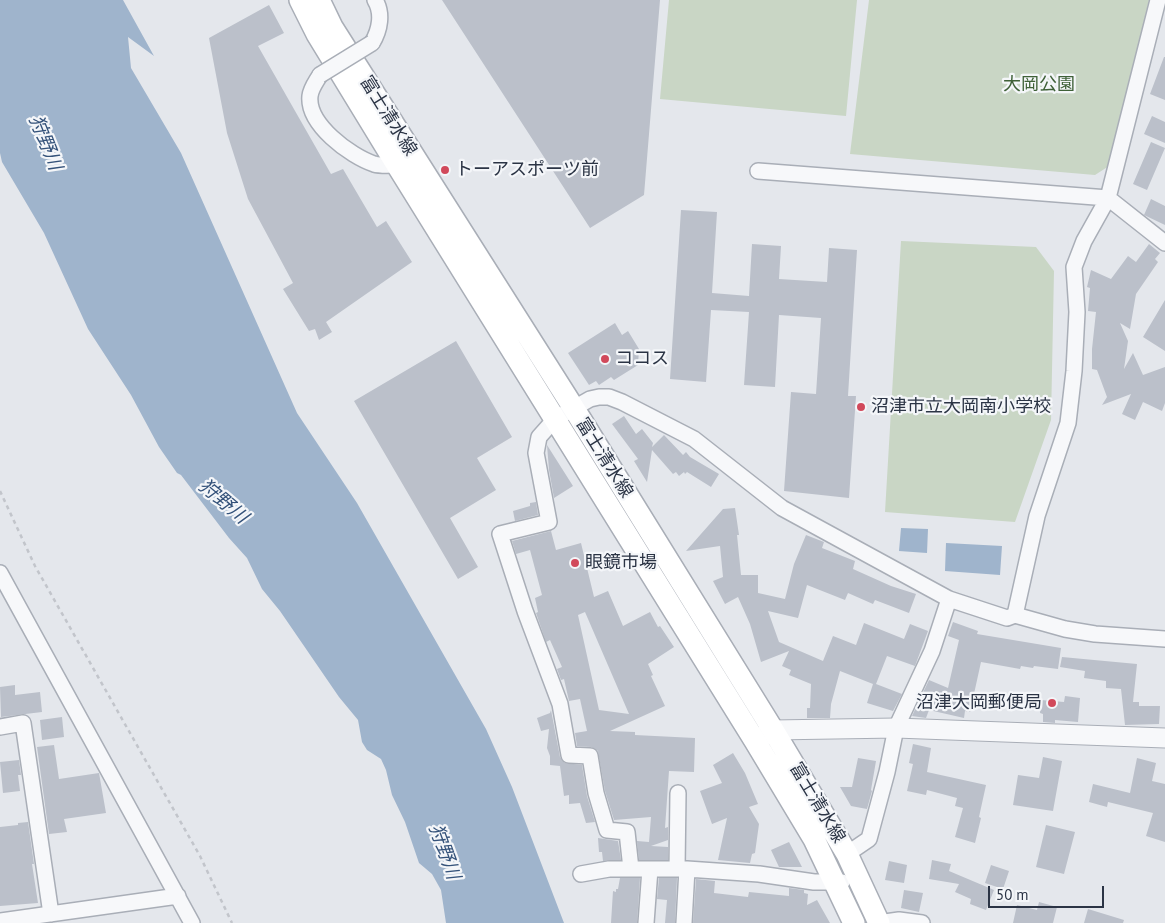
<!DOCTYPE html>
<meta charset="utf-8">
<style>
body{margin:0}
#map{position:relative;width:1165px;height:923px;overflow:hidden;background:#e4e7ec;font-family:"PT Sans",sans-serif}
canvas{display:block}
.scale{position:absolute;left:988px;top:886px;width:116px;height:22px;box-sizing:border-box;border:2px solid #2b3445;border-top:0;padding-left:6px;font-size:15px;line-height:18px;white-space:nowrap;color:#2b3445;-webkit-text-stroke:4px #f4f6f9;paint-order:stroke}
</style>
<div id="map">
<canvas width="1165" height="923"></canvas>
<div class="scale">50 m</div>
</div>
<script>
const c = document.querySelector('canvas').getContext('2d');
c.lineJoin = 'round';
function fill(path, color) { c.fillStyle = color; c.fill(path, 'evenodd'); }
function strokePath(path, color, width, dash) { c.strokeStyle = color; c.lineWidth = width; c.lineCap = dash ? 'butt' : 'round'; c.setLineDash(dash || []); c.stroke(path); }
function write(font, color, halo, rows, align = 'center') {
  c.font = font + ' "PT Sans","Noto Sans JP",sans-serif'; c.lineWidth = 4.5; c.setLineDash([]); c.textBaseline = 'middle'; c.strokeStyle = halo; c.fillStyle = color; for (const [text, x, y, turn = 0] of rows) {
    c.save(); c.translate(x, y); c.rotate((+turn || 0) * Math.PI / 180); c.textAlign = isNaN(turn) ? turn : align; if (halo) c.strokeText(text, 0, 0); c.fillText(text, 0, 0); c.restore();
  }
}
const green = new Path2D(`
 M669 0H857L846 116 660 99Z
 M869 0H1149L1109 166 1095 175 850 154Z
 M901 241 1036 247 1054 271 1051 420 1015 522 885 512Z`);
const water = new Path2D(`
 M0 0H123L154 56 128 37 131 68 181 153 297 413 357 503 486 729 512 787 564 923H446L441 890 432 874 419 863 405 822 392 795 386 770 381 759 367 750 362 742 358 720 339 697 280 611 262 589 247 558 229 538 181 475 177 473 159 447 131 395 88 329 44 233 2 162 0 153Z
 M901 528 928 529 927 553 899 551Z
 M946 543 1002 546 1000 575 945 571Z`);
const building = new Path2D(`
 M442 0H660L644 195 590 228Z
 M269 5 284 33 258 46 331 174 343 169 377 227 386 221 412 262 326 322 332 332 319 340 315 329 309 331 283 289 293 283 248 199 227 133 209 38Z
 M1164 57H1165V100L1150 94Z
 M1152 116 1165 122V143L1144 134Z
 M1151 142 1165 148 1147 190 1133 184Z
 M1151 199 1165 206V225L1144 215Z
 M681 210 717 212 712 293 749 296 752 244 781 246 779 279 827 282 829 248 857 250 848 396H856L849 498 784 491 791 392 816 394 821 318 779 315 775 387 744 385 749 312 711 310 706 382 670 379Z
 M1149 244 1160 253 1155 259 1158 262 1136 294 1130 329 1120 323 1128 341 1124 369 1133 353 1143 375 1165 367V403L1162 411 1143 402 1135 420 1122 414 1131 394 1102 405 1107 397 1097 370 1092 369V349L1096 312 1088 311 1090 288 1087 287 1091 270 1111 279 1128 256 1136 262Z
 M1165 300V351L1143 337Z
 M615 323 622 335 628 331 639 349 638 365 614 380 611 377 599 385 596 381 589 385 568 353Z
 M456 341 512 437 477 458 496 490 450 518 478 567 458 579 354 401Z
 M624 416 636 434 642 429 653 443 652 447 664 435 683 455 686 452 690 457 719 474 711 487 687 472 685 474 684 472 679 476 676 472 673 474 652 450 647 482 634 461 638 459 612 424Z
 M547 445 573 486 554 498 549 470Z
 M536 502 538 515 515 521 513 511 530 506V503Z
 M735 508 739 535H737L741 575H758V593L785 599 794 564 806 535 824 542 822 548 855 561 853 569 891 586 916 594 909 613 875 600 873 604 848 593 845 600 807 585 798 618 768 611 779 642 823 661 833 636 856 645 864 623 904 639 910 624 928 631 915 666 887 656 876 684 902 694 893 711 867 703 873 684 840 671 831 704 830 718H807V708H810L811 684 789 675 791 670 782 666 789 651 761 662 750 624 738 597 725 604 713 581 723 577 720 546 686 551 723 509Z
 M551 531 556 550 581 543 594 597 608 591 623 626 650 612 658 627 660 626 674 647 648 664 653 675 651 676 665 706 610 731 635 732V735L695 738 694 772 669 771 665 828 668 827V840L651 846 668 847V860H639L637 841 649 842 651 817 614 820 605 791 598 751 591 747 577 746 575 733 587 731 580 699 569 701 564 679 561 680 557 669 562 667 550 640 546 642 536 613 538 612 535 598 542 595 530 550 516 554 512 541ZM585 612 629 714 599 710 578 615Z
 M953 622 978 631 977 634 1061 648 1058 669 1034 666 1033 668 1021 666 1020 669 981 662 970 712 965 711 964 718 929 710 926 718 912 716 929 680 948 688 959 640 948 636Z
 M1062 657 1137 664 1133 702H1139V706H1160L1159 724 1125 725 1121 689 1106 688V681L1084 678 1085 671 1060 667Z
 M15 685V695L40 692 42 712 1 717 0 687Z
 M1022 693H1036V704H1022Z
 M1065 696 1080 698 1078 722 1055 720V723L1043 722V714L1040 713 1041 700 1064 702Z
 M551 710 560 757 565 763 582 765 587 796 595 822 586 823 580 803 569 804V795L564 796 560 766 550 765V756L547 748 549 729 541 731 537 718 550 713Z
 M62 717 64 737 42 740 40 720Z
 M913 744 931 748 927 772 986 785 979 817 981 818 975 843 955 837 963 808 955 806 957 798 927 790 926 795 907 791 913 764 909 763Z
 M54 745 59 779 99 773 106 813 64 819 67 832 49 834 37 747Z
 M733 753 745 773 758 804 749 807 759 824 755 853 752 854 750 863 718 860 727 818 712 824 700 791 722 783 713 765Z
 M1043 757 1062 761 1053 811 1013 805 1018 775 1039 778Z
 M858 758 876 761 871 790 872 791 867 809 851 806 840 787H852Z
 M1137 758 1156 763 1152 781 1165 784V842L1146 836 1153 813 1108 802 1107 807 1089 802 1093 784 1130 793Z
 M19 760 21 775H18L20 791 3 793 0 762Z
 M28 822 34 864H32L38 903 0 906V827L18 825V823Z
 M1046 825 1075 832 1064 874 1036 867Z
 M598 838 618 841 621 860 603 861 602 852H599Z
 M789 842 802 867H779L771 850Z
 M932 860 951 864 949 871 994 890 986 910 970 904 971 899 955 892 959 884 929 879Z
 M889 861 907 865 904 883 885 880Z
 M991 865 1009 871 1003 889 985 883Z
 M620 878H640L637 923H611L613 891 616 892V889H618Z
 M659 878H677L675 923H665L667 900 657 899Z
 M696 879 715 881 714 893 748 897 749 892 789 896V888L804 890V893L808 894 807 905 817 900 830 923H693Z
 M904 890 923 893 919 912 901 908Z
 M1039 902 1057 907 1053 923H1013L1017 905 1037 910Z
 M1088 909 1124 920 1123 923H1084Z`);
const path = new Path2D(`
 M0 491 35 566 200 856 232 923`);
const minor = new Path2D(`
 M372 43C380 30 383 13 375 0
 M320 75C316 82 311 88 310 96 307 124 350 156 374 164 381 166 390 165 397 165
 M758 171 1108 198 1165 243
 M0 573 192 923
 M1015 615 1037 516 1068 423 1074 371 1077 312 1074 267 1084 241 1108 198 1158 0
 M0 727 23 723 51 914
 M678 793 677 869H687L684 923
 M847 854 869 839 887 772 896 728 932 651 949 599
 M631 869 627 832 607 830 596 793 590 756 569 755 560 704 525 611 500 534 549 522 536 453 539 437 555 419 590 399 599 397H609L622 402 694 439 782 508 949 599 1007 618 1015 615 1065 629 1095 634 1165 639
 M687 869 759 874 814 882H842
 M581 874 609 869H677
 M0 921 178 896
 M646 923 650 869
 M878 923 899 920 922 923`);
const tertiary = new Path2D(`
 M763 736 773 730 896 728 1165 738`);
const secondary = new Path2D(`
 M300 0 317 34 397 165 755 741 814 839 854 923
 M319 0 332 27 573 407 773 730 847 854 879 923`);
const minorBridge = new Path2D(`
 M320 75 372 43`);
const markers = [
 [445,170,5,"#d1495b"],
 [605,359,5,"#d1495b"],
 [861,407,5,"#d1495b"],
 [575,563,5,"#d1495b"],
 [1052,703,5,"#d1495b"]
];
const parkNames = [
 ["大岡公園",1039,85]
];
const streetNames = [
 ["富士清水線",388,116,58],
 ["富士清水線",604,458,58],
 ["富士清水線",817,803,59]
];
const poiNames = [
 ["トーアスポーツ前",455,170],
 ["ココス",615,359],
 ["沼津市立大岡南小学校",871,407],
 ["眼鏡市場",585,563],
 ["沼津大岡郵便局",1042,703,"right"]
];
const waterNames = [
 ["狩野川",45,143,68],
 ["狩野川",223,502,40],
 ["狩野川",444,852,70]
];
fill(green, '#c9d6c5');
fill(water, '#9fb4cc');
fill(building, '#bbc0ca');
strokePath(minor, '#a9aeb7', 18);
strokePath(tertiary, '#a9aeb7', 21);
strokePath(secondary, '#a9aeb7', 24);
strokePath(path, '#c2c5cb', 2.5, [4, 4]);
strokePath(minor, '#f7f8fa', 15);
strokePath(tertiary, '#f7f8fa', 19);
strokePath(secondary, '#fff', 21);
strokePath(minorBridge, '#a9aeb7', 18, []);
strokePath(minorBridge, '#f7f8fa', 15);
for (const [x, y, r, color] of markers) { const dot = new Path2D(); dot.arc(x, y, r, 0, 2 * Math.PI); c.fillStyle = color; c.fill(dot); strokePath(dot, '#f4f6f9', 2); }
write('18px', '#3f6138', '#f4f6f9', parkNames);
write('18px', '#2b3445', '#f4f6f9', streetNames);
write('18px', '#2b3445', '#f4f6f9', poiNames, 'left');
write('italic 19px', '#34527a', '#f4f6f9', waterNames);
</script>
